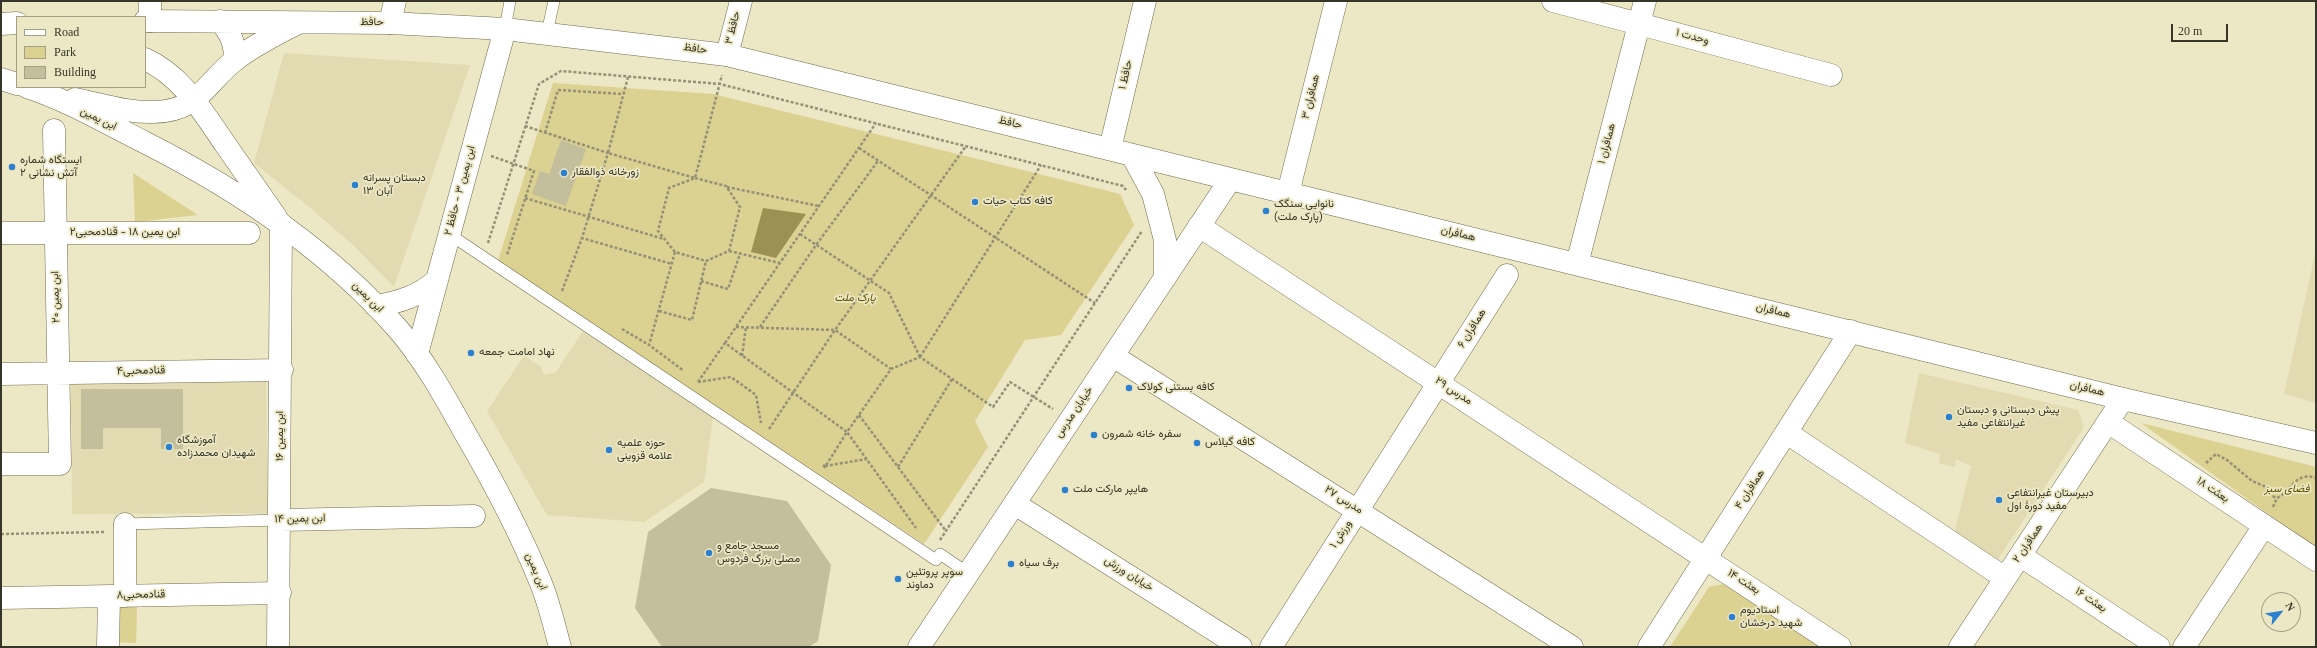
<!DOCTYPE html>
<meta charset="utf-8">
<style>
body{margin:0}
#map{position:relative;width:2317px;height:648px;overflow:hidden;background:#ece7c4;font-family:Georgia,serif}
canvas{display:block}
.frame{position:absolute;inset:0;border:2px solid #373527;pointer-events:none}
.legend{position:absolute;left:16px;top:16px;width:130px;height:72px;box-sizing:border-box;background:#ece7c4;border:1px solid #a4a085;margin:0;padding:5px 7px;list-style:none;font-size:12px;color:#373527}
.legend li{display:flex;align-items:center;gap:8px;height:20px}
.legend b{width:20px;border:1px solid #a4a085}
.north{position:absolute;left:2261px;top:592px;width:40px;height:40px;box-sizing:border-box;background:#ece7c4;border:1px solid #a4a085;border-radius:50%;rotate:60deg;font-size:11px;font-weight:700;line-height:16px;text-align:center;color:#373527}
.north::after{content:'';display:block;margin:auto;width:14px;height:18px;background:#2b81cf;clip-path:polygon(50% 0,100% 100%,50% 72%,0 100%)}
.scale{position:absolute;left:2171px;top:24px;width:57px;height:18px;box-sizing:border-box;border:2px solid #373527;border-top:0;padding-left:5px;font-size:12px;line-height:14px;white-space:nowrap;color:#373527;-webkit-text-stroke:3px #ece7c4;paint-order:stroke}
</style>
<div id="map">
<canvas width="2317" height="648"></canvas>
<div class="frame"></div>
<ul class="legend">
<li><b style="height:5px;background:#fff"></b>Road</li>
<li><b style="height:11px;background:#dbd191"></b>Park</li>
<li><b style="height:11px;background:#c3be9c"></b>Building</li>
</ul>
<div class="north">N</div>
<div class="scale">20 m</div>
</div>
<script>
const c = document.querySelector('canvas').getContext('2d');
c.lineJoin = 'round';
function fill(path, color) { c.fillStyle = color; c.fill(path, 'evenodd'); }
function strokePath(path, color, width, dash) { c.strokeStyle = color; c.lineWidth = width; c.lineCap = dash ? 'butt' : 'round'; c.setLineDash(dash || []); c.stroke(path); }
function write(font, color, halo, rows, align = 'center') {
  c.font = font + ' Georgia,Vazirmatn,serif'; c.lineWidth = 3.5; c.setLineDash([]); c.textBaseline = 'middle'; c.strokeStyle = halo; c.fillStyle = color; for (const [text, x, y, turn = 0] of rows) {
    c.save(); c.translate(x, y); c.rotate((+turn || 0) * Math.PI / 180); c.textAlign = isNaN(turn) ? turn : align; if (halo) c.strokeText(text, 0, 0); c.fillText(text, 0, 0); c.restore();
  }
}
const built = new Path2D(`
 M284 53 470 65 394 287 353 245 309 207 254 163Z
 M2316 250V403L2284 394Z
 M583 331 713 417 704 482 644 522 547 515 487 411 524 356 540 366 544 375 556 372Z
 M1919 373 2078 410 2084 427 1997 561 1954 534 1971 466 1956 459 1955 467 1939 463 1940 454 1905 443Z
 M266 381 268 513 72 514 71 382Z`);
const green = new Path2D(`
 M553 83 713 94 1120 194 1134 225 1061 335 1025 340 975 421 988 447 924 544 498 261Z
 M133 173 198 215 135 222Z
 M2141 423 2316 467V548Z
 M1724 584 1820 647H1670L1709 587Z
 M117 605 137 606 136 643 115 642Z`);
const water = new Path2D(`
 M763 208 806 214 776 258 751 252Z`);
const building = new Path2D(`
 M561 140 586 149 566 206 532 194 540 171 549 174Z
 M81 389H183V449H161V428H103V449H81Z
 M711 488 787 501 831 565 818 641 809 647H662L635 608 648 532Z`);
const path = new Path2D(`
 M628 77 608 153 695 178 722 75
 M525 126 608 153 582 238 672 264
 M545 133 558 90 623 94
 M859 148 1095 303
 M491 156 534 171 507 255
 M695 178 726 186 740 207 729 251 706 261 675 252 658 231 669 188Z
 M727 187 819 206
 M525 198 664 239
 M800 234 889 293 920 357
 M488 243 539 84 561 71 720 84 1123 186 1126 190
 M729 251 780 263
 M675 252 649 345 684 371
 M701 281 728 289 740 254
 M562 291 582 238
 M659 311 692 320 706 261
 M736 327 835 330 891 369
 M760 327 816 245 878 161
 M622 329 649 345
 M725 343 876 123
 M742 356 746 327
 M920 357 1041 165
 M698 382 731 377 756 395 761 423
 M698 382 725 343 847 432 891 369 920 357 993 407 1010 382 1053 409
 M859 415 946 531
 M769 429 835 330 966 146
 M2206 463 2216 454 2227 460 2252 481 2264 486 2272 496 2277 498C2292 491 2295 471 2316 478
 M823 465 825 467 847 432 916 528
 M825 466 867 459
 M898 467 952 379
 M2273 507 2277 498
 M1 534 104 532
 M940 540 1142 231`);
const service = new Path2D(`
 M505 29 510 1
 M547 33 554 1
 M449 234 936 560 940 554 968 573
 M125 524 281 520`);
const minor = new Path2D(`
 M150 1V21
 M1553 1 1831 75
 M727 55 741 1
 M1110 149 1145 1
 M1288 193 1336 1
 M1199 226 1840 647
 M1 233H249
 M1577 264 1645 1
 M1113 356 1572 647
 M1 374 282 370
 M2108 422 2316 560
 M1787 433 2005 578
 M1 464H60L54 130
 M281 520 474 516
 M2021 556 2159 647
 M125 596V524
 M1 598 280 593
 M108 647 109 597
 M278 647 281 224
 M1271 647 1507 275
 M1649 647 1851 331
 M1960 647 2123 399
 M2184 647 2264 526`);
const tertiary = new Path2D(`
 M390 23 395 1
 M376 306C400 302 419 296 437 280
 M417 354 505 29
 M1015 504 1241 647`);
const secondary = new Path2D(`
 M145 21 390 23 505 29 727 55 2123 399 2316 443
 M220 21C231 34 235 43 235 60
 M1 24 17 23
 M145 59C182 76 203 112 225 144 242 168 259 193 276 217
 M1 79 17 84
 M27 87C67 100 106 123 144 142 237 189 327 249 397 328 424 359 445 397 465 433 493 481 519 530 540 581 549 602 554 625 560 647
 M75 99C101 104 127 113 153 112 200 111 204 84 235 60 254 45 277 34 298 23
 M1132 155 1153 194 1165 240V278
 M919 647 1230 180`);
const markers = [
 [12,167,4,"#2b81cf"],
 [564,173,4,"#2b81cf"],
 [355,185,4,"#2b81cf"],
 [975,202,4,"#2b81cf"],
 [1266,211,4,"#2b81cf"],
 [471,353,4,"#2b81cf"],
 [1129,388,4,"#2b81cf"],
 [1949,417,4,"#2b81cf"],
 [1094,435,4,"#2b81cf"],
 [1197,443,4,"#2b81cf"],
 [169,447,4,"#2b81cf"],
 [609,450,4,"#2b81cf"],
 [1065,490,4,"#2b81cf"],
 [1999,500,4,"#2b81cf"],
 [709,553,4,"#2b81cf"],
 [1011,564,4,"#2b81cf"],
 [898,579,4,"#2b81cf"],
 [1732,617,4,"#2b81cf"]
];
const streetNames = [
 ["حافظ",372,23],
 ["حافظ ۳",734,28,-76],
 ["وحدت ۱",1692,38,15],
 ["حافظ",695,50,8],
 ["حافظ ۱",1127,75,-77],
 ["همافران ۳",1312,97,-76],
 ["ابن یمین",98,120,26],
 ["حافظ",1010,124,14],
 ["همافران ۱",1608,144,-75],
 ["ابن یمین ۳ - حافظ ۲",461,191,-75],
 ["ابن یمین ۱۸ - قنادمحبی۲",125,233],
 ["همافران",1458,235,14],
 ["ابن یمین ۲۰",57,297,-91],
 ["ابن یمین",367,298,45],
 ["همافران",1773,312,14],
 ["همافران ۶",1473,329,-58],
 ["قنادمحبی۴",141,372,-1],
 ["همافران",2087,390,14],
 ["مدرس ۲۹",1453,392,33],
 ["خیابان مدرس",1075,413,-56],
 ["ابن یمین ۱۶",281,436,-90],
 ["همافران ۴",1751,490,-57],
 ["بعثت ۱۸",2212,491,34],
 ["مدرس ۲۷",1343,501,32],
 ["ابن یمین ۱۴",300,520,-1],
 ["ورزش ۱",1342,535,-58],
 ["همافران ۲",2029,544,-56],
 ["ابن یمین",535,572,67],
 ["خیابان ورزش",1128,575,32],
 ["بعثت ۱۴",1743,583,33],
 ["قنادمحبی۸",141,596,-1],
 ["بعثت ۱۶",2090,601,34]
];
const poiNames = [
 ["ایستگاه شماره",20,161],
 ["۲ آتش نشانی",20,174],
 ["زورخانه ذوالفقار",572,173],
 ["دبستان پسرانه",363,179],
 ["۱۳ آبان",363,192],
 ["کافه کتاب حیات",983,202],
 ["نانوایی سنگک",1274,205],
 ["(پارک ملت)",1274,218],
 ["نهاد امامت جمعه",479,353],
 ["کافه بستنی کولاک",1137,388],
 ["پیش دبستانی و دبستان",1957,411],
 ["غیرانتفاعی مفید",1957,424],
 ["سفره خانه شمرون",1102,435],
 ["آموزشگاه",177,441],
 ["شهیدان محمدزاده",177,454],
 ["کافه گیلاس",1205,443],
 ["حوزه علمیه",617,444],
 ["علامه قزوینی",617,457],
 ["هایپر مارکت ملت",1073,490],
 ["دبیرستان غیرانتفاعی",2007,494],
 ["مفید دورهٔ اول",2007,507],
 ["مسجد جامع و",717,547],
 ["مصلی بزرگ فردوس",717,560],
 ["برف سیاه",1019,564],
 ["سوپر پروتئین",906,573],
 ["دماوند",906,586],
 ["استادیوم",1740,611],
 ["شهید درخشان",1740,624]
];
const parkNames = [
 ["پارک ملت",855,299],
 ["فضای سبز",2287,490]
];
fill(built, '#e2dbb1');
fill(green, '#dbd191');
fill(water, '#9b9153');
fill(building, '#c3be9c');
strokePath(service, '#716c4e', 12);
strokePath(minor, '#716c4e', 23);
strokePath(tertiary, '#716c4e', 23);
strokePath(secondary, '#716c4e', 23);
strokePath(path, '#959178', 2.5, [3, 2]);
strokePath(service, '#fff', 11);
strokePath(minor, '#fff', 22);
strokePath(tertiary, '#fff', 22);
strokePath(secondary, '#fff', 22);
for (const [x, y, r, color] of markers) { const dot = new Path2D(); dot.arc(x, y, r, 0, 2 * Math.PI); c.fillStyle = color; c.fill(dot); strokePath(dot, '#ece7c4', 1.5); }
write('11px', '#373527', '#ece7c4', streetNames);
write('11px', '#373527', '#ece7c4', poiNames, 'left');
write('italic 11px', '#5e5200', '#ece7c4', parkNames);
</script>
